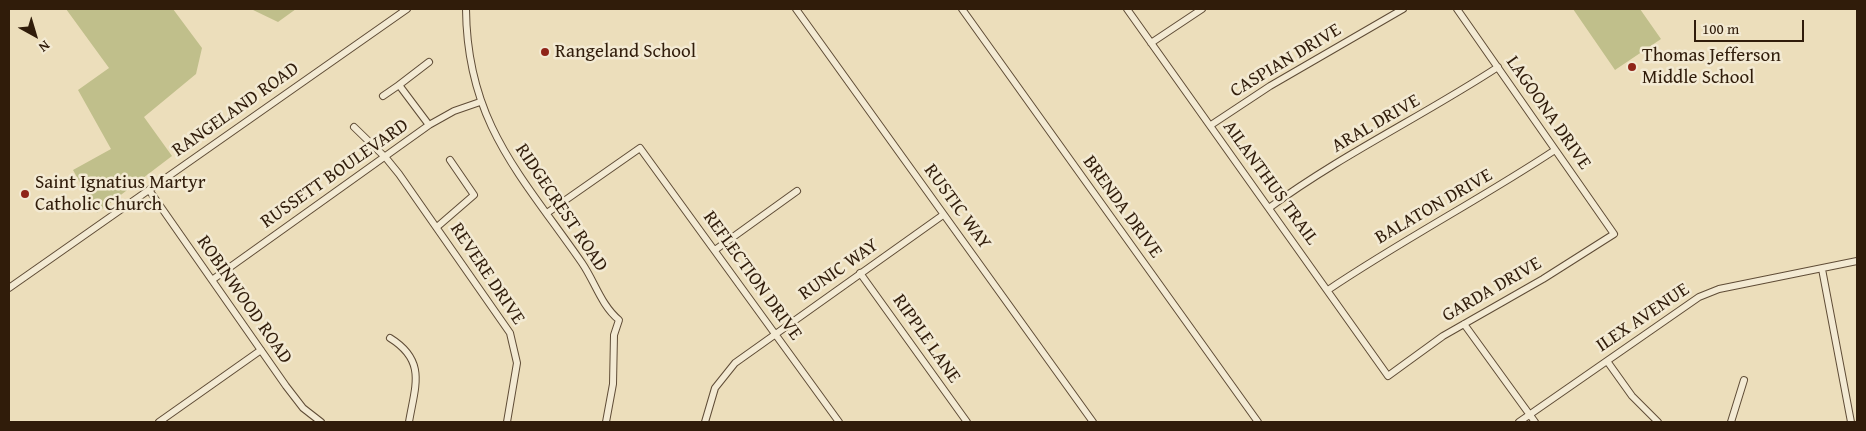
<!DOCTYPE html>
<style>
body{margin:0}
#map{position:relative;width:1866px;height:431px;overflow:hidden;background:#ecdebb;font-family:"Gentium Book Plus",serif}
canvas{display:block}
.frame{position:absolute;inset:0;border:10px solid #301c0a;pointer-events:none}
.north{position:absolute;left:10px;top:10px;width:50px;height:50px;-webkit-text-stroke:4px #f3ead3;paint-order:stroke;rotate:141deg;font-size:14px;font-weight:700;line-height:20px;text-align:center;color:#301c0a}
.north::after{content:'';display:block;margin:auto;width:18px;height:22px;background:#301c0a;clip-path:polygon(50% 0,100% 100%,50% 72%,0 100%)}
.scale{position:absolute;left:1694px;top:20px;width:110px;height:22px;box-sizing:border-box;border:2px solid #301c0a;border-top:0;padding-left:6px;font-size:15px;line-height:18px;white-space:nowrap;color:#301c0a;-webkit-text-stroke:4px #f3ead3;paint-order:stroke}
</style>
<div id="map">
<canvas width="1866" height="431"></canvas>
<div class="frame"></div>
<div class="north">N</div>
<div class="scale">100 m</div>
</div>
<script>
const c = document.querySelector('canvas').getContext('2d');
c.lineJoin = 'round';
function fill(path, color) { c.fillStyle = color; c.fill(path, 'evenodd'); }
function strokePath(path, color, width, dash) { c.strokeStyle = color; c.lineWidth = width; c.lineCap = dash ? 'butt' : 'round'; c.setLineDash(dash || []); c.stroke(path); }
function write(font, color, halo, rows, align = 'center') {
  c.font = font + ' "Gentium Book Plus",serif'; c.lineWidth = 5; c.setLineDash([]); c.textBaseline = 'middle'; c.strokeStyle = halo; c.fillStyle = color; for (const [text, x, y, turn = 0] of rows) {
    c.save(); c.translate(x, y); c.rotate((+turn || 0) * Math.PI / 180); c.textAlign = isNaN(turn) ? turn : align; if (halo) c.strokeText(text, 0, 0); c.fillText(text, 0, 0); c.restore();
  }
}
const green = new Path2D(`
 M66 9H173L202 48 196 74 144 117 172 156 97 213 73 170 111 149 78 90 109 68Z
 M251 9H296L278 22Z
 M1573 9H1640L1661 39 1615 70Z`);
const minor = new Path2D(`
 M466 9C467 123 521 175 582 263 595 282 601 305 619 320L614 335 613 384 606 422
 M796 9 1093 422
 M962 9 1258 422
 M1127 9 1388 376 1443 336 1543 279 1614 234 1457 9
 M1151 43 1202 9
 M429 62 399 85 429 125
 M383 96 399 85
 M1211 125 1270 86 1403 9
 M354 127 386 158 399 174 510 333 517 363 507 422
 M149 190 286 386 303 408 321 422
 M1269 208C1341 155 1423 116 1498 67
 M547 213 640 148 839 422
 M437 227 474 195 450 160
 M715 250 797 191
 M1822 269 1851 422
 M860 273 967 422
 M212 280 429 125 454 111 480 102
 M9 288 407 9
 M1328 290C1402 240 1481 199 1555 150
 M1464 324 1535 422
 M390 338C427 361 415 386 409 422
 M1607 361 1632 396 1658 422
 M159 422 261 350
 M705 422 715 388 735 363 943 215
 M1519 422 1699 297 1719 289 1857 261
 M1731 422 1744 380`);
const markers = [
 [545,52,5,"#8f2418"],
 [1632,67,5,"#8f2418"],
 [25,194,5,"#8f2418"]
];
const poiNames = [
 ["Rangeland School",555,52],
 ["Thomas Jefferson",1642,56],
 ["Middle School",1642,78],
 ["Saint Ignatius Martyr",35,183],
 ["Catholic Church",35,205]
];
const streetNames = [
 ["CASPIAN DRIVE",1286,61,-31],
 ["RANGELAND ROAD",236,110,-35],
 ["LAGOONA DRIVE",1548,113,55],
 ["ARAL DRIVE",1376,124,-30],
 ["RUSSETT BOULEVARD",335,174,-35],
 ["AILANTHUS TRAIL",1270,183,54],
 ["RUSTIC WAY",957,207,54],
 ["BRENDA DRIVE",1122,207,54],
 ["BALATON DRIVE",1434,207,-30],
 ["RIDGECREST ROAD",561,208,56],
 ["RUNIC WAY",839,270,-35],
 ["REVERE DRIVE",487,274,56],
 ["REFLECTION DRIVE",752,276,54],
 ["GARDA DRIVE",1492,290,-30],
 ["ROBINWOOD ROAD",244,300,55],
 ["ILEX AVENUE",1643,318,-34],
 ["RIPPLE LANE",926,339,55]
];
fill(green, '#c0bf8b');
strokePath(minor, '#5f4c36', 8);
strokePath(minor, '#f3ead3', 6);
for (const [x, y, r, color] of markers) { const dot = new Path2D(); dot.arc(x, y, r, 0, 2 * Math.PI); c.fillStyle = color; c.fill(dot); strokePath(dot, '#f3ead3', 2); }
write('19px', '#301c0a', '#f3ead3', poiNames, 'left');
write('19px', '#301c0a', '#f3ead3', streetNames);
</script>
